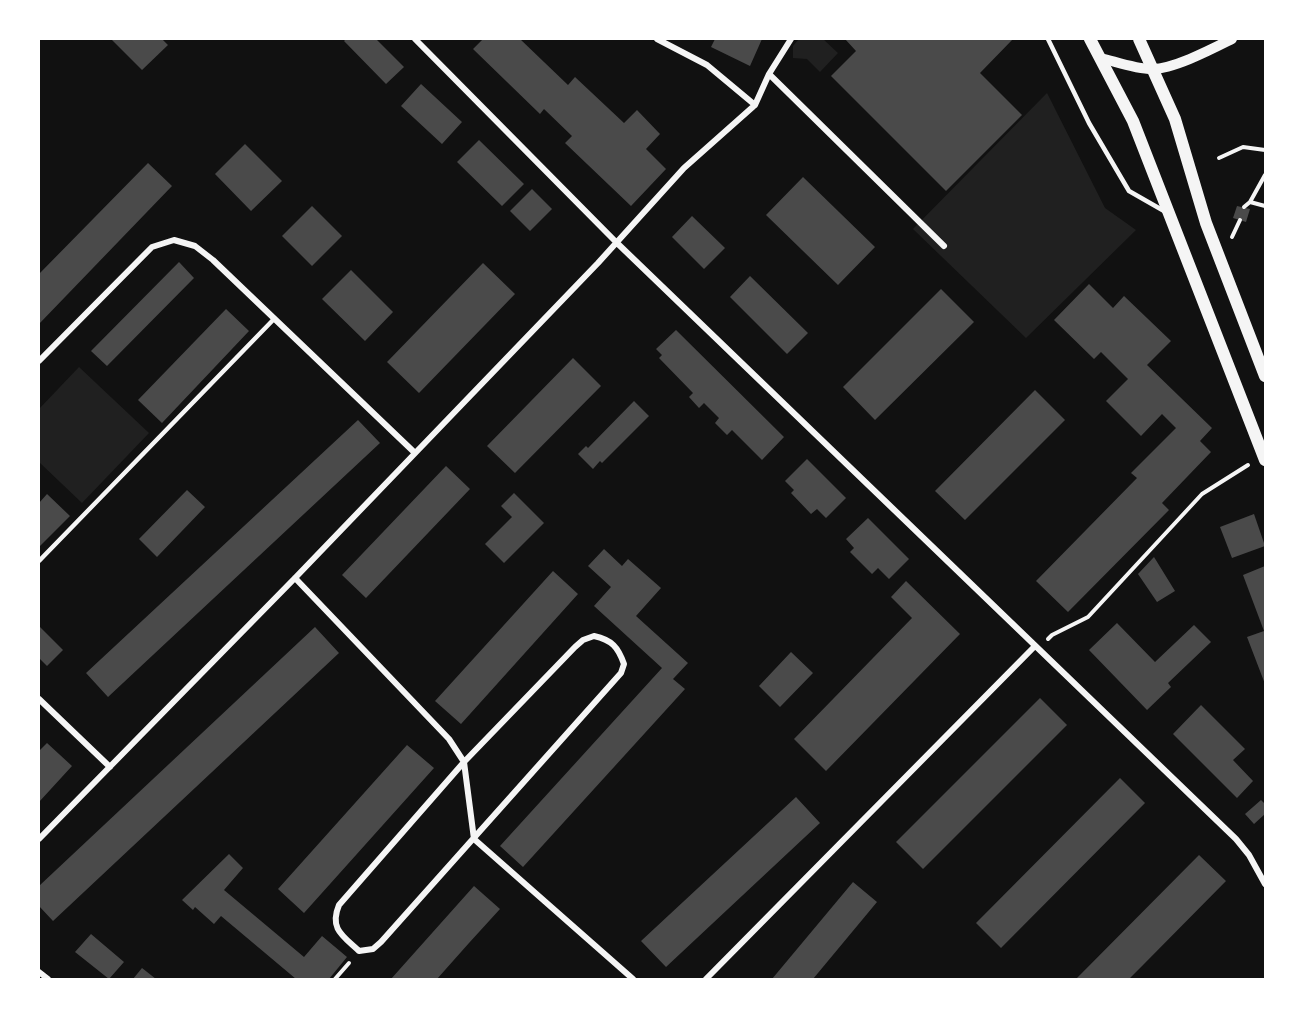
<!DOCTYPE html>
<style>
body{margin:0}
#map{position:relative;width:1304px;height:1018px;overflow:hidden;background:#111;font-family:"Times New Roman",serif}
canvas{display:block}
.frame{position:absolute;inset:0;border:40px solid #fff;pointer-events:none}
</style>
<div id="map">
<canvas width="1304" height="1018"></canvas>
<div class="frame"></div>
</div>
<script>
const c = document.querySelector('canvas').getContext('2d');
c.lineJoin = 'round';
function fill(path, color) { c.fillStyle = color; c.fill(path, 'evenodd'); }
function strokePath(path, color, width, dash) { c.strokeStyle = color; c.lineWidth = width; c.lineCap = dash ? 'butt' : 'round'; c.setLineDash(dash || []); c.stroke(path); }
const green = new Path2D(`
 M799 39H823L838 53 820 72 807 59 793 58V46Z
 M1047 93 1105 208 1136 230 1026 338 913 229Z
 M79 367 149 433 82 503 39 462V409Z`);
const building = new Path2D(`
 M111 39H162L168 45 142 70Z
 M346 39H376L404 67 386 84 344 41Z
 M483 39H520L568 85 575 77 624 123 637 110 660 134 646 149 666 169 631 206 565 143 572 136 544 109 540 114 473 49Z
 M715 39H762L750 66 711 47Z
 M845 39H1013L980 73 1022 115 946 191 831 76 856 51Z
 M421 84 462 122 442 144 401 106Z
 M479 140 524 184 502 206 457 162Z
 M245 144 282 181 251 211 215 174Z
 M148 163 172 186 39 324V274Z
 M803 177 875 247 838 285 766 215Z
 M532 189 552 209 530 231 510 211Z
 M312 206 342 236 312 266 282 236Z
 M1237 206 1250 209 1246 222 1233 218Z
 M692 216 725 248 704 269 672 237Z
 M179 262 194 278 107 366 91 351Z
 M483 263 515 294 419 393 387 362Z
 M351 270 393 312 365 341 322 299Z
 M750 276 808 333 787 354 730 297Z
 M1089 284 1113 308 1124 296 1171 341 1147 365 1212 428 1200 441 1211 452 1162 503 1169 510 1068 612 1036 581 1137 478 1131 473 1176 428 1162 414 1141 436 1106 401 1128 379 1101 352 1094 359 1054 320Z
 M941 289 974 322 875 420 843 387Z
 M226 309 249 331 162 423 138 400Z
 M676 330 784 437 762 460 732 430 727 435 715 423 719 418 704 403 699 408 689 397 693 393 659 358 662 355 656 349Z
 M573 358 601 386 515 473 487 446Z
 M1035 390 1065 420 965 520 935 491Z
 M634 401 649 416 602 463 600 461 593 469 578 454 586 446 588 448Z
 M358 420 380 443 108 697 86 673Z
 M807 459 846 498 826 518 817 509 811 514 791 493 794 490 785 481Z
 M446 466 470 489 366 598 342 575Z
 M187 490 205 507 157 557 139 539Z
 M514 493 544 523 504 563 485 544 512 517 501 506Z
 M47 494 70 516 39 547V503Z
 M1254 514 1265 546 1232 558 1220 527Z
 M868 518 909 559 889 579 878 568 872 574 850 552 854 548 846 539Z
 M604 549 622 566 628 559 661 588 636 616 688 663 673 679 685 689 523 867 500 846 662 668 594 606 611 587 588 566Z
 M1154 557 1175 591 1157 602 1138 574Z
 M1265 566V684L1247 637 1264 631 1243 575Z
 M553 571 578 594 461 724 435 701Z
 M906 581 960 634 826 771 794 739 912 618 891 597Z
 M1117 623 1155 662 1194 625 1211 642 1168 683 1171 687 1147 710 1089 650Z
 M39 626 63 650 47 666 39 658Z
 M315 627 339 653 53 921 39 906V886Z
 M791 652 813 673 780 707 759 686Z
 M1040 698 1067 725 923 869 896 842Z
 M1201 705 1245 749 1233 760 1253 781 1237 798 1173 734Z
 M47 743 72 766 39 802V751Z
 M407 745 434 768 304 913 278 889Z
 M1120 778 1145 803 1001 948 976 923Z
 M796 797 820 823 666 967 641 941Z
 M1261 800 1265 804V814L1254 824 1245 814Z
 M229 854 243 868 224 890 304 957 322 936 347 957 329 979H296L221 916 214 924 195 907 193 910 182 900Z
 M1199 855 1226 881 1144 964 1129 979H1076Z
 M853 882 877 902 813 979H772Z
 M474 886 500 909 469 943 437 979H391Z
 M91 934 124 962 109 979 75 952Z
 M142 968 156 979H133Z`);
const path = new Path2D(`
 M1219 158 1243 147 1265 150
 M1250 202 1265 206
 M1244 207 1250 202 1265 175
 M1232 237 1240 220
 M1048 639 1052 635 1088 617 1202 494 1248 465
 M335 979 349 963`);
const service = new Path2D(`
 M1048 39 1089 123 1129 191 1164 211
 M39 561 274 319`);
const minor = new Path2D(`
 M415 39 617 243 1236 839 1249 855 1265 884
 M657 39 707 65 755 105
 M769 74 944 246
 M39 361 152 247 174 240 195 246 213 260 415 453
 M295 578 449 739 464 762 474 839 633 979
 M594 636C612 640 618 647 624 664L621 673 381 942 373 949 359 951C343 936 329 929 339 905L464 762 575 647 583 640Z
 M39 699 110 767
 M39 839 295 578 598 263 684 168 755 105 769 74 791 39
 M39 972 48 979
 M706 979 1035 646`);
const tertiary = new Path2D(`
 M1101 58C1117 62 1135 69 1152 69 1174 69 1212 49 1232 39`);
const secondary = new Path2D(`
 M1090 39 1133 121 1265 460
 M1139 39 1175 119 1206 223 1265 376`);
fill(green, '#202020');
fill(building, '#4a4a4a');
strokePath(path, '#f5f5f5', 4);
strokePath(service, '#f5f5f5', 4.5);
strokePath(minor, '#f5f5f5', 6);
strokePath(tertiary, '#f5f5f5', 10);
strokePath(secondary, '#f5f5f5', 12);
</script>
